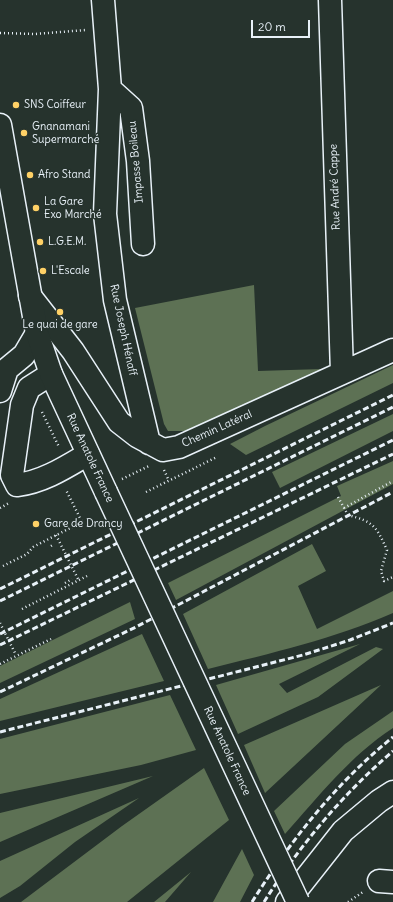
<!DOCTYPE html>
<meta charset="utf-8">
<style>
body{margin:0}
#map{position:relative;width:393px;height:902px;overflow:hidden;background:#26332d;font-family:Delius,sans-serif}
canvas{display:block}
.scale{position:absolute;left:251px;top:20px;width:59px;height:18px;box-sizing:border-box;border:2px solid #e8f1f8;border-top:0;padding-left:5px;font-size:12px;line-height:14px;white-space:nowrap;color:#e8f1f8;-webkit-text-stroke:3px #26332d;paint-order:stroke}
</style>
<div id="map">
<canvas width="393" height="902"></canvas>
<div class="scale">20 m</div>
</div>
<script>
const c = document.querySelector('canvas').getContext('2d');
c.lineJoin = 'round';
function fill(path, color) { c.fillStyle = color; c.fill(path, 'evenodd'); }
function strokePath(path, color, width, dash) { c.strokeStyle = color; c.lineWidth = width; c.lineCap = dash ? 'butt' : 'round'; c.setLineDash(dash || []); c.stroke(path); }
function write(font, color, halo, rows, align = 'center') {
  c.font = font + ' Delius,sans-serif'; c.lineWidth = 3; c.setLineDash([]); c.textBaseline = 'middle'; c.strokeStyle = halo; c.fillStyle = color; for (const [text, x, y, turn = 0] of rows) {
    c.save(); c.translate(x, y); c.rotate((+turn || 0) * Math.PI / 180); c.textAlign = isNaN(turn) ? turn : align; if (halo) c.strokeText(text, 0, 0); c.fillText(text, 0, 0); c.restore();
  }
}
const green = new Path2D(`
 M254 285 258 371 322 369 313 378 186 431H168L164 424 135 308Z
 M393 365V383L246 455 230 444 265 426Z
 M393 414V431L280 488 272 472Z
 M393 461V484L176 600 168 583 341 496 337 486Z
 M312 544 326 571 298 586 317 629 393 591V613C333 639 272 653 208 669L183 614Z
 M130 602 135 619 0 683V666Z
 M142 634 164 681 0 721V699Z
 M360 644 279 684 287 693 376 647 383 649 318 697 238 734 216 685Z
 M381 685 265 793 244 745Z
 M170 695 196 750 141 765 0 794V739Z
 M393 711V728C351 755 318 797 285 834L274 811 345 744Z
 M204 768 229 820 127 902H21L122 826Z
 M153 776 0 842V813Z
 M139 798 75 842 20 886 0 898V861Z
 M242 849 254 875 240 902H213Z
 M191 872 165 902H154Z`);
const path = new Path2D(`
 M0 33 35 34 86 30
 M80 326 99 324
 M42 412 59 447
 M164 470 169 481
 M122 479 149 466
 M146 492 217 457
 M338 497 348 515C374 522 376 526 387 550L381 571 384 581 393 577
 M0 508 9 503
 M344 508 393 481
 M51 546 54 544
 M3 566 27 554 33 547 82 522 66 490
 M65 583 72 579
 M22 609 87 576
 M0 664 51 639
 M348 902 363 892`);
const minor = new Path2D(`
 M103 0 110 89 105 214 115 300 149 443
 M330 0 342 373
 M110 89 131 108 138 161 143 244
 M30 296 73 351 119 422 137 436 163 450 179 447 393 350
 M51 374 29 388 22 405 12 475 17 485C43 482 66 467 88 454
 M0 391 7 369 24 355 37 333
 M379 881 393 882
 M287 902 343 831 379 801 393 792`);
const major = new Path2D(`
 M0 125 37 333 51 374 106 492`);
const rail = new Path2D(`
 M0 589 393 395
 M0 601 393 407
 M0 634 393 440
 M0 645 393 454
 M0 692 136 627 393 492
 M0 732 303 655 350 640 393 623
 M252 902C291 840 336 783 393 737
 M264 902C300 845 342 795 393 751`);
const pathBridge = new Path2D(`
 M56 535 79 581
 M0 623 16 655`);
const majorBridge = new Path2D(`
 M106 492 298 902`);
const markers = [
 [16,105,4,"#ffd166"],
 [24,133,4,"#ffd166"],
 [30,175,4,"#ffd166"],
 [36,208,4,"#ffd166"],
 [40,242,4,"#ffd166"],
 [43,271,4,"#ffd166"],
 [60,312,4,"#ffd166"],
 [36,524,4,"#ffd166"]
];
const poiNames = [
 ["SNS Coiffeur",24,105],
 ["Gnanamani",32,127],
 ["Supermarché",32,140],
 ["Afro Stand",38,175],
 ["La Gare",44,202],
 ["Exo Marché",44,215],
 ["L.G.E.M.",48,242],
 ["L'Escale",51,271],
 ["Le quai de gare",60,325,"center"],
 ["Gare de Drancy",44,524]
];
const streetNames = [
 ["Impasse Boileau",136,162,-95],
 ["Rue André Cappe",335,187,-92],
 ["Rue Joseph Hénaff",123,330,78],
 ["Chemin Latéral",217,429,-24],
 ["Rue Anatole France",90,458,65],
 ["Rue Anatole France",227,751,65]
];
fill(green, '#5d7154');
strokePath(minor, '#e8f1f8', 25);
strokePath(major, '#e8f1f8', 25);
strokePath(path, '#e8f1f8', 2.5, [1, 3]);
strokePath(minor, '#26332d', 22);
strokePath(major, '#26332d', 22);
strokePath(rail, '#e8f1f8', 3, [6, 3]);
strokePath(majorBridge, '#e8f1f8', 25, []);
strokePath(pathBridge, '#e8f1f8', 2.5, [1, 3]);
strokePath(majorBridge, '#26332d', 22);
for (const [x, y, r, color] of markers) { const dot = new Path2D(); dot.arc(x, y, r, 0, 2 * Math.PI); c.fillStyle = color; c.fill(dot); strokePath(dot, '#26332d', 1.5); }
write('11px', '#e8f1f8', '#26332d', poiNames, 'left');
write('11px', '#e8f1f8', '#26332d', streetNames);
</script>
